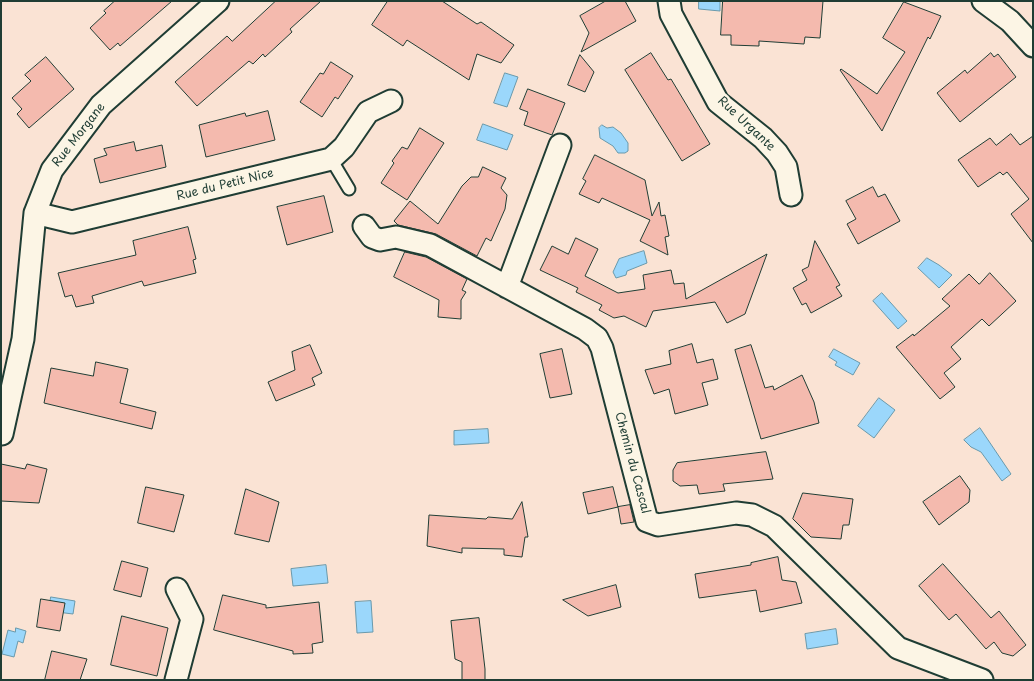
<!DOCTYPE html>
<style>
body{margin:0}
#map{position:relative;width:1034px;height:681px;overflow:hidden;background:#fae3d4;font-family:"Playpen Sans",sans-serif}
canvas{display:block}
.frame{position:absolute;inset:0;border:2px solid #1f3d34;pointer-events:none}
</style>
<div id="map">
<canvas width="1034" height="681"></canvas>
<div class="frame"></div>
</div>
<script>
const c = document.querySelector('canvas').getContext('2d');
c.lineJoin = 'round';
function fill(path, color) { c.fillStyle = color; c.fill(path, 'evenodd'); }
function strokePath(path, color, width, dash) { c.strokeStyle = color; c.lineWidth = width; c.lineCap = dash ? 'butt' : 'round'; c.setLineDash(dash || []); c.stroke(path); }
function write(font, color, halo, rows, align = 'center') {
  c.font = font + ' "Playpen Sans",sans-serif'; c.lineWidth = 5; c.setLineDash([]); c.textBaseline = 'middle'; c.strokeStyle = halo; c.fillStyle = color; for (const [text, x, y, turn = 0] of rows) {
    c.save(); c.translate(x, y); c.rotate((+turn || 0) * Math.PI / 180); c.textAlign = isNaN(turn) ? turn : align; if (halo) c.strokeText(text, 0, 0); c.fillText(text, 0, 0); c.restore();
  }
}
const water = new Path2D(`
 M699 1H720V11L699 9Z
 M505 73 518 77 507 107 494 103Z
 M483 124 513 135 507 150 477 140Z
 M602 125 607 128 613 127 621 133 628 143V151L625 153H618L613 146 600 138 599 128Z
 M644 251 647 263 627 271 626 275 616 278 613 272 619 259Z
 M927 258 939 265 952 275 939 288 918 268Z
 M882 293 907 321 898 329 873 301Z
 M834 349 860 363 853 375 835 365 837 362 829 357Z
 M879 398 895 410 874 438 858 426Z
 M980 428 1011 474 1002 481 981 452 971 447 964 440Z
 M488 429 489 443 454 445V431Z
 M326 565 328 583 293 586 291 569Z
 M51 597 75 601 73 614 49 611Z
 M371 601 373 632 357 633 355 602Z
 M16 628 26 631 23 643 18 641 14 657 2 654 8 630 15 632Z
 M836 629 838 644 807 649 805 634Z`);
const building = new Path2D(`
 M115 1H172L120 46 118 43 110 50 90 28 106 13 104 11Z
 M276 1H321L290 29 292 32 265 57 263 54 253 64 249 61 197 106 175 82 227 36 232 41Z
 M388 1H442L477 24 481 22 514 45 501 63 477 54 469 80 407 40 403 46 372 25Z
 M606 1H625L636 21 581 52 589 33 580 16Z
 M723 1H823L820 38 805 37 804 44 759 41V46L731 45V35H721Z
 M904 2 941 16 930 39 928 37 882 131 840 70 841 69 877 94 905 52 883 38Z
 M651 53 668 80 671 79 710 144 682 161 625 70Z
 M991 53 994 57 998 54 1016 77 960 122 937 93 965 70 967 73Z
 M580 55 594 72 585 92 568 85Z
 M46 57 74 89 29 128 17 114 22 109 12 98 31 81 25 75Z
 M331 62 353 76 338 99 335 97 322 117 300 102 320 73 323 74Z
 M528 89 565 103 552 135 524 125 528 112 520 109Z
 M268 111 275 140 206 157 199 125 245 113 246 116Z
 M420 128 444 143 407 200 381 183 394 163 392 161 402 147 407 149Z
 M1011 134 1020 145 1033 136V243L1011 214 1029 199 1007 172 1003 175 1000 172 978 187 958 160 990 138 996 145Z
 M134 142 136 151 162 145 166 167 100 183 94 159 107 155 104 149Z
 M595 155 645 180 652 216 659 202 661 216 665 215 669 236 665 237 668 255 640 241 650 220 602 198 599 203 579 194 586 181 583 179Z
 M483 167 506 178 501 188 507 195 505 209 491 241 486 238 477 256 436 234 398 225 394 221 410 201 438 224 462 186 471 177H478Z
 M873 187 878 197 885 194 900 221 858 244 847 224 856 219 846 201Z
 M324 196 333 232 287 245 277 207Z
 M188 227 196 259 193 260 196 273 144 286 142 281 92 296 94 303 76 307 72 295 65 297 58 273 136 255 133 241Z
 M576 238 598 249 585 276 618 293 645 289 643 275 671 270 674 284 684 283 686 299 767 254 745 314 727 323 715 302 653 311 646 327 624 316 614 318 599 310 602 305 576 292 578 288 540 270 552 246 568 254Z
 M815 241 840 285 836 287 842 296 811 313 806 303 802 305 793 288 807 280 802 270 808 267Z
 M405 252 426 257 467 279 462 290 466 292 461 300V319L438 317 439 300 394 277Z
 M990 273 1016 301 989 326 982 319 951 347 961 359 944 373 955 387 940 399 896 347 913 334 914 336 950 306 942 299 969 274 979 284Z
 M692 344 697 363 713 359 718 379 702 383 708 405 675 414 669 389 654 394 645 370 671 364 669 351Z
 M310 345 322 373 312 378 315 385 276 401 268 382 295 370 292 352Z
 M751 345 765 388 773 386 774 390 802 375 814 402 819 423 761 439 735 350Z
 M562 349 572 394 550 398 540 354Z
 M96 362 128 369 120 403 156 412 152 429 44 403 51 368 93 376Z
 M766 452 773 479 723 484 725 491 699 494 697 485 680 486 673 481V470L677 463Z
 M1 464 25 469 27 464 47 469 39 503 1 501Z
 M960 476 970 490 969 502 939 525 923 502Z
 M146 487 184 495 174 532 138 523Z
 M613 487 618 507 588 514 583 493Z
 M246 489 279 502 269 542 235 534Z
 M803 493 853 499 849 525H843L841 539 811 537 793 519Z
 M522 502 528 537H525L522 557 504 555V549L462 548V553L427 546 429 515 486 519 488 517 512 519Z
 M630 505 634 522 621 524 618 507Z
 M778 557 782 580 796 582 802 603 760 612 756 590 699 598 695 574 751 565V563Z
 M122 561 148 568 141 597 114 590Z
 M943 564 991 618 999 611 1026 645 1013 656 1002 653 994 642 986 649 956 614 949 620 919 586Z
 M616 585 621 607 588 616 563 600Z
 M223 595 266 605V608L319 602 323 642 312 644 313 653 293 654V651L214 630Z
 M41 599 65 603 60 631 37 627Z
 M122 616 168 628 157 676 111 665Z
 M479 618 485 669V680H462V662L455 659 451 621Z
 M52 651 87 659 80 680H45Z`);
const service = new Path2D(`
 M331 159 349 189`);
const minor = new Path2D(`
 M669 1 671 14 718 102 763 138 777 153 786 167 791 195
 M983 1 1010 21 1033 46
 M35 213 72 222 331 159 344 147 368 112 391 101
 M364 226 372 237 380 240 396 237 430 245 585 329 597 338 602 348 647 521 658 525 736 513 752 515 774 526 898 648 982 680
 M507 287 560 145
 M2 434 23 339 35 213 52 170 101 105 218 1
 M176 680 192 619 177 589`);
const streetNames = [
 ["Rue Urgante",746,124,43],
 ["Rue Morgane",79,135,-52],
 ["Rue du Petit Nice",225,185,-14],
 ["Chemin du Cascal",632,463,75]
];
fill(water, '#9bd7fb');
strokePath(water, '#6999ab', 1);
fill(building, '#f4baae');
strokePath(building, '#1f3d34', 1);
strokePath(service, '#1f3d34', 15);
strokePath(minor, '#1f3d34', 25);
strokePath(service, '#fcf5e5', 11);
strokePath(minor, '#fcf5e5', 21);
write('12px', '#1f3d34', '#fcf5e5', streetNames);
</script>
